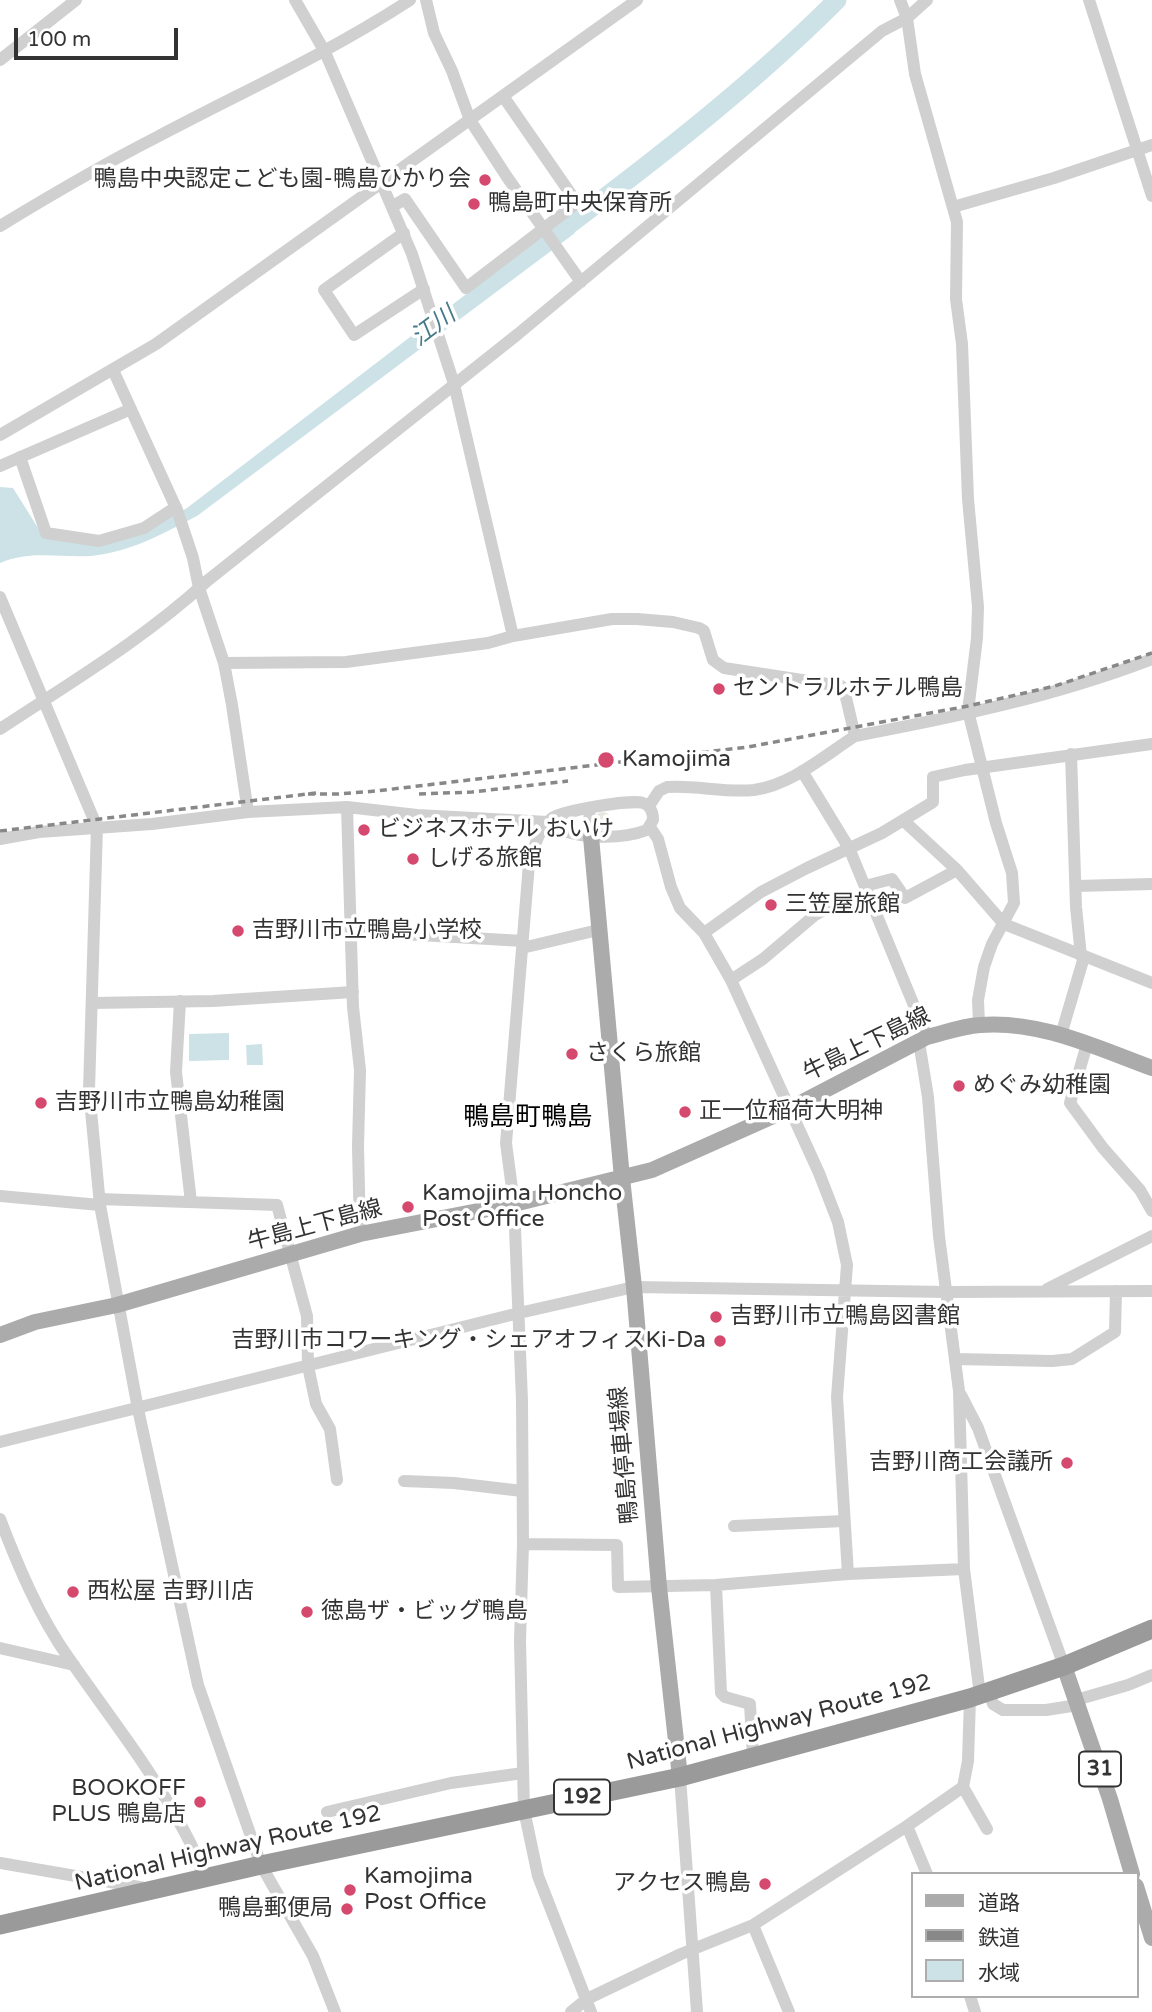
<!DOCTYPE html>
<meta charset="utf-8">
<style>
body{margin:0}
#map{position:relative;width:1152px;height:2012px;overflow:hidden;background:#fff;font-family:"Varela Round","Noto Sans JP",sans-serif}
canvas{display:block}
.legend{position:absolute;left:911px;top:1872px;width:228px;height:126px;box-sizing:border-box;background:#fff;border:2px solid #adadad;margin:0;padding:9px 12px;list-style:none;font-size:21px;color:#333}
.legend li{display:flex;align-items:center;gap:14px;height:35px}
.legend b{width:35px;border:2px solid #adadad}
.scale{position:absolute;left:14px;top:28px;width:164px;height:32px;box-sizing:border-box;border:4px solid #333;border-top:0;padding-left:9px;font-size:21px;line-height:24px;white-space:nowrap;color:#333;-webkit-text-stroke:5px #fff;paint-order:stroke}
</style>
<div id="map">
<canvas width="1152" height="2012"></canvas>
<ul class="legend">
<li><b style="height:9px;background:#ababab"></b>道路</li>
<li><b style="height:9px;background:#888"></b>鉄道</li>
<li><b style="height:19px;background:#cce2e7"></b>水域</li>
</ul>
<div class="scale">100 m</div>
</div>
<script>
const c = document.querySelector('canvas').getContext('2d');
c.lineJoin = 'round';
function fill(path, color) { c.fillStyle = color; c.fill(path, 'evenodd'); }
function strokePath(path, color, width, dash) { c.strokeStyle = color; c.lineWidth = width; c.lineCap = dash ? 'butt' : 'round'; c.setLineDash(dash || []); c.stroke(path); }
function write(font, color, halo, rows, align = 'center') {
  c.font = font + ' "Varela Round","Noto Sans JP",sans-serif'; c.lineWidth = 7; c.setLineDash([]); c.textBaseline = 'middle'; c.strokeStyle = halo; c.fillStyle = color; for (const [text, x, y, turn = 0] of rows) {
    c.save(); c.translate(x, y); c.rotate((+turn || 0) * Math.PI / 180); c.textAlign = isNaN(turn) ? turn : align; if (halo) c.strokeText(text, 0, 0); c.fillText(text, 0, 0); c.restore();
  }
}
const green = new Path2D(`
 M594 821a9 9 0 1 1 18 0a9 9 0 1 1-18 0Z`);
const water = new Path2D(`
 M568 216 575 233 197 516C162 534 131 552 91 556 58 558 32 550 0 563V487L13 488 45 539 140 534 187 508Z
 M229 1033V1060L189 1061V1034Z
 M262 1044 263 1065H247L246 1045Z`);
const river = new Path2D(`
 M550 239C650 164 749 88 837 0`);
const minor = new Path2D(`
 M295 0 325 52 412 254 454 384 513 636
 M426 0 434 33 452 71 470 120 507 177 581 282
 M900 0 907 18 915 74 957 222 956 299 962 344 968 499 978 607 977 638 968 711 996 823 1012 873 1014 903 992 944 984 967 978 1000 979 1024
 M1089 0 1152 196
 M0 60 76 0
 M393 206 405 199 466 288 577 203 503 96
 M953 207 1054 178 1152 145
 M0 226C51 195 104 164 157 137 242 92 329 53 410 0
 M404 233 324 290 354 335 424 289
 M113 370 177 510 193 558 199 588 224 663 232 705 248 812
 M0 435 156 344 637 0
 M20 457 46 533 99 541 144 528 176 507
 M0 466 131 409
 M0 597 97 827 89 1090 100 1205 138 1409 198 1685 261 1865 313 1956 335 2012
 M224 663 346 662 488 643 513 636 612 619H637L673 622 699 628 704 631 713 660 724 668 841 686 844 689 855 736C824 756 791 785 754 790 725 793 696 785 667 787L659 791 649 806
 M0 729C71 682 144 639 207 581L518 334 882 31 907 18 927 0
 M855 736C956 717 1056 696 1152 659
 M1071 754 1076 907 1081 956
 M802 771 849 848 927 1037
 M347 807 353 1007 360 1070 358 1146 360 1234
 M589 808 591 837
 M904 821 957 870 1004 924 1152 983
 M650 827 658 839 671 887 680 908 704 933 731 980 819 1173 838 1222 847 1265 837 1397 848 1574
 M0 839 39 832 152 824 248 812 347 807 417 815 548 822C570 840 621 840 647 830L653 820C653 812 651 806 643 803 632 799 559 811 551 819 538 830 534 848 529 864L506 1143 514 1204 522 1401 523 1544 520 1641 524 1810 538 1876 591 2012
 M865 886 892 879 905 898 957 870
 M1076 886 1152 884
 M351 931 523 941
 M704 933 761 892 807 868 882 833 933 802V777L965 770 1152 744
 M522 948 598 930
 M731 980 763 959 815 915 832 905 869 895
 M180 1001 176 1072 191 1202
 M92 1003 213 1001 353 992
 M1061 1035 1084 957
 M919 1042 928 1097 939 1236 959 1391 964 1569 980 1695
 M1087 1044 1070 1103 1103 1148 1140 1190 1152 1211
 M0 1196 100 1205
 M99 1199 277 1205 307 1316 308 1366 316 1404 330 1429 337 1480
 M1047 1289 1152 1236
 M955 1359 1052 1361 1072 1359 1115 1332 1116 1291
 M961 1395 978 1428 1064 1666
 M0 1442 519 1313 634 1287 947 1292 1152 1291
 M404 1481 454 1483 522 1491
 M0 1519C18 1566 39 1616 68 1657 104 1709 142 1757 173 1811 186 1834 197 1853 204 1879
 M734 1526 844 1521
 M523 1544 617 1545 618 1587 716 1585 848 1574 964 1569
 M716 1585 721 1693 725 1697 750 1704 753 1757
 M0 1648 74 1665
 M989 1692 993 1704 1003 1710H1046L1078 1705
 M1076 1700 1128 1685 1152 1675
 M680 1777 697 2012
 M963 1787 987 1829
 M327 1812 451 1783 523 1773
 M907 1826 927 1874
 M0 1863 145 1888
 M753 1925 789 2012
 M970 1996 975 2012
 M571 2012 587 1999 681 1954 753 1925 907 1826 963 1787 968 1761 970 1698`);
const major = new Path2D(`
 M591 837 622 1178 634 1287 659 1587 680 1777
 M0 1335 35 1322 117 1305 360 1234 514 1204 652 1170 789 1109 927 1037C944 1033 962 1026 980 1025 1040 1020 1097 1048 1152 1068
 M1064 1666 1110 1799 1132 1874
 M1136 1886 1152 1938`);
const highway = new Path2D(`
 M0 1925 261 1865 680 1777 970 1698 1064 1666 1152 1629`);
const rail = new Path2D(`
 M308 794H338L376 791 748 747 968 706 1055 686 1152 653
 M419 794 472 792 568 781
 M0 831 316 793`);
const markers = [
 [485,180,7,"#d6496f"],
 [474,204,7,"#d6496f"],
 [719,689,7,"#d6496f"],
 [606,760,9,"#d6496f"],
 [364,830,7,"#d6496f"],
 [413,859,7,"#d6496f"],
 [771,905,7,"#d6496f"],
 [238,931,7,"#d6496f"],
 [572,1054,7,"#d6496f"],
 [959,1086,7,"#d6496f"],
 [41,1103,7,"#d6496f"],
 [685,1112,7,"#d6496f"],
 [408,1207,7,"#d6496f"],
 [716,1317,7,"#d6496f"],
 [720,1341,7,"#d6496f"],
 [1067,1463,7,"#d6496f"],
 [73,1592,7,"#d6496f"],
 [307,1612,7,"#d6496f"],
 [200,1802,7,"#d6496f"],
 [765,1884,7,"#d6496f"],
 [350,1890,7,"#d6496f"],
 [347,1909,7,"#d6496f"]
];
const shields = [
 [1100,1769,42],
 [582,1797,56]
];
const shieldNames = [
 ["31",1100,1769],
 ["192",582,1797]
];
const poiNames = [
 ["鴨島中央認定こども園-鴨島ひかり会",471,180,"right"],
 ["鴨島町中央保育所",488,204],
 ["セントラルホテル鴨島",733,689],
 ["Kamojima",622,760],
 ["ビジネスホテル おいけ",378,830],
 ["しげる旅館",427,859],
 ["三笠屋旅館",785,905],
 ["吉野川市立鴨島小学校",252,931],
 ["さくら旅館",586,1054],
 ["めぐみ幼稚園",973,1086],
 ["吉野川市立鴨島幼稚園",55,1103],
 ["正一位稲荷大明神",699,1112],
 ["Kamojima Honcho",422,1194],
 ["Post Office",422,1220],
 ["吉野川市立鴨島図書館",730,1317],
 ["吉野川市コワーキング・シェアオフィスKi-Da",706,1341,"right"],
 ["吉野川商工会議所",1053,1463,"right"],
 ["西松屋 吉野川店",87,1592],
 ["徳島ザ・ビッグ鴨島",321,1612],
 ["BOOKOFF",186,1789,"right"],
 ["PLUS 鴨島店",186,1815,"right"],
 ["Kamojima",364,1877],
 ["Post Office",364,1903],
 ["アクセス鴨島",751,1884,"right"],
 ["鴨島郵便局",333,1909,"right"]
];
const streetNames = [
 ["牛島上下島線",867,1045,-26],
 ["牛島上下島線",315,1226,-15],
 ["鴨島停車場線",625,1455,-95],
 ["National Highway Route 192",779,1723,-15],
 ["National Highway Route 192",228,1849,-13]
];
const waterNames = [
 ["江川",434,327,-37]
];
const quarterNames = [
 ["鴨島町鴨島",528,1118]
];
fill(green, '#e5e9dd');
fill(water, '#cce2e7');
strokePath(river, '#cce2e7', 19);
strokePath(minor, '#d0d0d0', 12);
strokePath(major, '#ababab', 16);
strokePath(highway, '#9a9a9a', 19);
strokePath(rail, '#888', 3.5, [7, 5]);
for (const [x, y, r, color] of markers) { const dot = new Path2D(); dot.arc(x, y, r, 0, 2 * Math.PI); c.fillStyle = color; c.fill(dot); strokePath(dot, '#fff', 2.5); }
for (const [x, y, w] of shields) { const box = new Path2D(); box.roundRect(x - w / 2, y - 17.5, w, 35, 5); c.fillStyle = '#fff'; c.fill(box); strokePath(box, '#333', 2); }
write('bold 21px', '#333', null, shieldNames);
write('23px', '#333', '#fff', poiNames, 'left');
write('23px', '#333', '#fff', streetNames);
write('italic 24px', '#447b89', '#fff', waterNames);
write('26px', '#000', '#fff', quarterNames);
</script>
